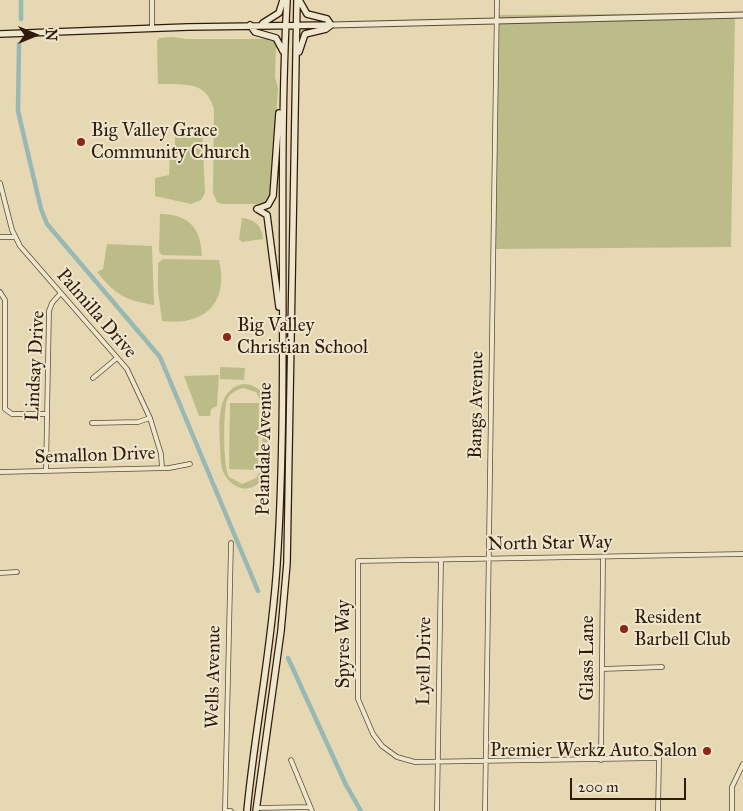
<!DOCTYPE html>
<style>
body{margin:0}
#map{position:relative;width:743px;height:811px;overflow:hidden;background:#e6d8b3;font-family:"IM FELL Great Primer",serif}
canvas{display:block}
.north{position:absolute;left:10px;top:10px;width:50px;height:50px;-webkit-text-stroke:4px #efe6ce;paint-order:stroke;rotate:90deg;font-size:14px;font-weight:700;line-height:20px;text-align:center;color:#2f1b09}
.north::after{content:'';display:block;margin:auto;width:18px;height:22px;background:#2f1b09;clip-path:polygon(50% 0,100% 100%,50% 72%,0 100%)}
.scale{position:absolute;left:570px;top:778px;width:116px;height:22px;box-sizing:border-box;border:2px solid #2f1b09;border-top:0;padding-left:6px;font-size:15px;line-height:18px;white-space:nowrap;color:#2f1b09;-webkit-text-stroke:4px #efe6ce;paint-order:stroke}
</style>
<div id="map">
<canvas width="743" height="811"></canvas>
<div class="north">N</div>
<div class="scale">200 m</div>
</div>
<script>
const c = document.querySelector('canvas').getContext('2d');
c.lineJoin = 'round';
function fill(path, color) { c.fillStyle = color; c.fill(path, 'evenodd'); }
function strokePath(path, color, width, dash) { c.strokeStyle = color; c.lineWidth = width; c.lineCap = dash ? 'butt' : 'round'; c.setLineDash(dash || []); c.stroke(path); }
function write(font, color, halo, rows, align = 'center') {
  c.font = font + ' "IM FELL Great Primer",serif'; c.lineWidth = 4; c.setLineDash([]); c.textBaseline = 'middle'; c.strokeStyle = halo; c.fillStyle = color; for (const [text, x, y, turn = 0] of rows) {
    c.save(); c.translate(x, y); c.rotate((+turn || 0) * Math.PI / 180); c.textAlign = isNaN(turn) ? turn : align; if (halo) c.strokeText(text, 0, 0); c.fillText(text, 0, 0); c.restore();
  }
}
const green = new Path2D(`
 M735 13 731 247 494 249 495 15Z
 M172 37 186 39H269L276 43 275 77 278 88 271 194 267 202 258 204H222L217 202 213 193 214 109C206 80 184 85 158 84L157 42 159 38Z
 M175 134H203L202 147H194L193 139V147H184V141V147H175Z
 M170 148 203 149 205 193 201 200 191 204 155 196V178L169 175Z
 M160 214C188 214 201 227 202 256L162 255 159 252Z
 M242 218C255 219 262 226 263 239L242 242 239 239Z
 M107 244 152 246 154 305C124 300 116 295 97 272L103 269Z
 M163 259 219 260C229 303 205 326 162 321L158 290V263Z
 M220 367 245 368 244 380 220 379Z
 M219 375 217 406 211 409 210 416H199L184 376Z
 M243 384C252 384 260 388 265 397 270 408 269 466 263 477 250 500 223 485 221 463 221 438 211 390 243 384ZM243 388 256 392 263 406 262 468 256 478 242 484 229 477C223 467 223 411 227 400 230 393 236 390 243 388Z
 M230 403H259L258 470 229 469Z`);
const canal = new Path2D(`
 M21 19V0
 M19 44 18 111 41 209 47 224 160 357 258 591
 M288 658 346 785 361 811`);
const minor = new Path2D(`
 M152 0V28
 M0 183 12 230 20 246 127 369 150 418 161 454 162 468
 M0 237H15
 M0 292 5 300V409L12 414H47
 M93 378 117 358
 M92 423 138 422 150 418
 M46 471 49 311 52 303 60 294
 M0 472 169 468 190 464
 M231 543 225 811H231
 M0 573 17 572
 M602 669 662 667
 M291 760 312 811
 M601 760 603 557
 M256 808 310 807
 M437 811 441 560
 M485 811 497 0
 M658 811 659 758 415 762 397 757 382 746 373 734 358 699V561L743 554
 M732 811V787L743 764`);
const tertiary = new Path2D(`
 M331 25 743 15`);
const secondary = new Path2D(`
 M299 0 307 14 327 19 331 25
 M263 23 279 13 283 0
 M250 25 255 32 276 38 283 51
 M0 34 188 27 331 25
 M299 52 305 34 326 29 331 25
 M257 209 268 205 273 196 279 113
 M257 209 267 215 279 307
 M247 811C255 728 272 647 277 564 289 376 277 188 287 0
 M256 811 281 631 287 563 297 0`);
const markers = [
 [81,142,5,"#8f2418"],
 [227,337,5,"#8f2418"],
 [624,629,5,"#8f2418"],
 [707,751,5,"#8f2418"]
];
const poiNames = [
 ["Big Valley Grace",91,131],
 ["Community Church",91,153],
 ["Big Valley",237,326],
 ["Christian School",237,348],
 ["Resident",634,618],
 ["Barbell Club",634,640],
 ["Premier Werkz Auto Salon",697,751,"right"]
];
const streetNames = [
 ["Palmilla Drive",96,314,49],
 ["Lindsay Drive",36,366,-87],
 ["Bangs Avenue",477,405,-89],
 ["Pelandale Avenue",265,449,-89],
 ["Semallon Drive",95,456,-2],
 ["North Star Way",550,544,-1],
 ["Spyres Way",344,644,-90],
 ["Glass Lane",588,658,-90],
 ["Lyell Drive",425,661,-89],
 ["Wells Avenue",214,677,-89]
];
fill(green, '#bcbc88');
strokePath(canal, '#98b8b4', 4.5);
strokePath(minor, '#5d4a34', 5.5);
strokePath(tertiary, '#5d4a34', 7);
strokePath(secondary, '#2f1b09', 8);
strokePath(minor, '#efe6ce', 4);
strokePath(tertiary, '#efe6ce', 5);
strokePath(secondary, '#efe6ce', 5.5);
for (const [x, y, r, color] of markers) { const dot = new Path2D(); dot.arc(x, y, r, 0, 2 * Math.PI); c.fillStyle = color; c.fill(dot); strokePath(dot, '#efe6ce', 2); }
write('19px', '#2f1b09', '#efe6ce', poiNames, 'left');
write('19px', '#2f1b09', '#efe6ce', streetNames);
</script>
